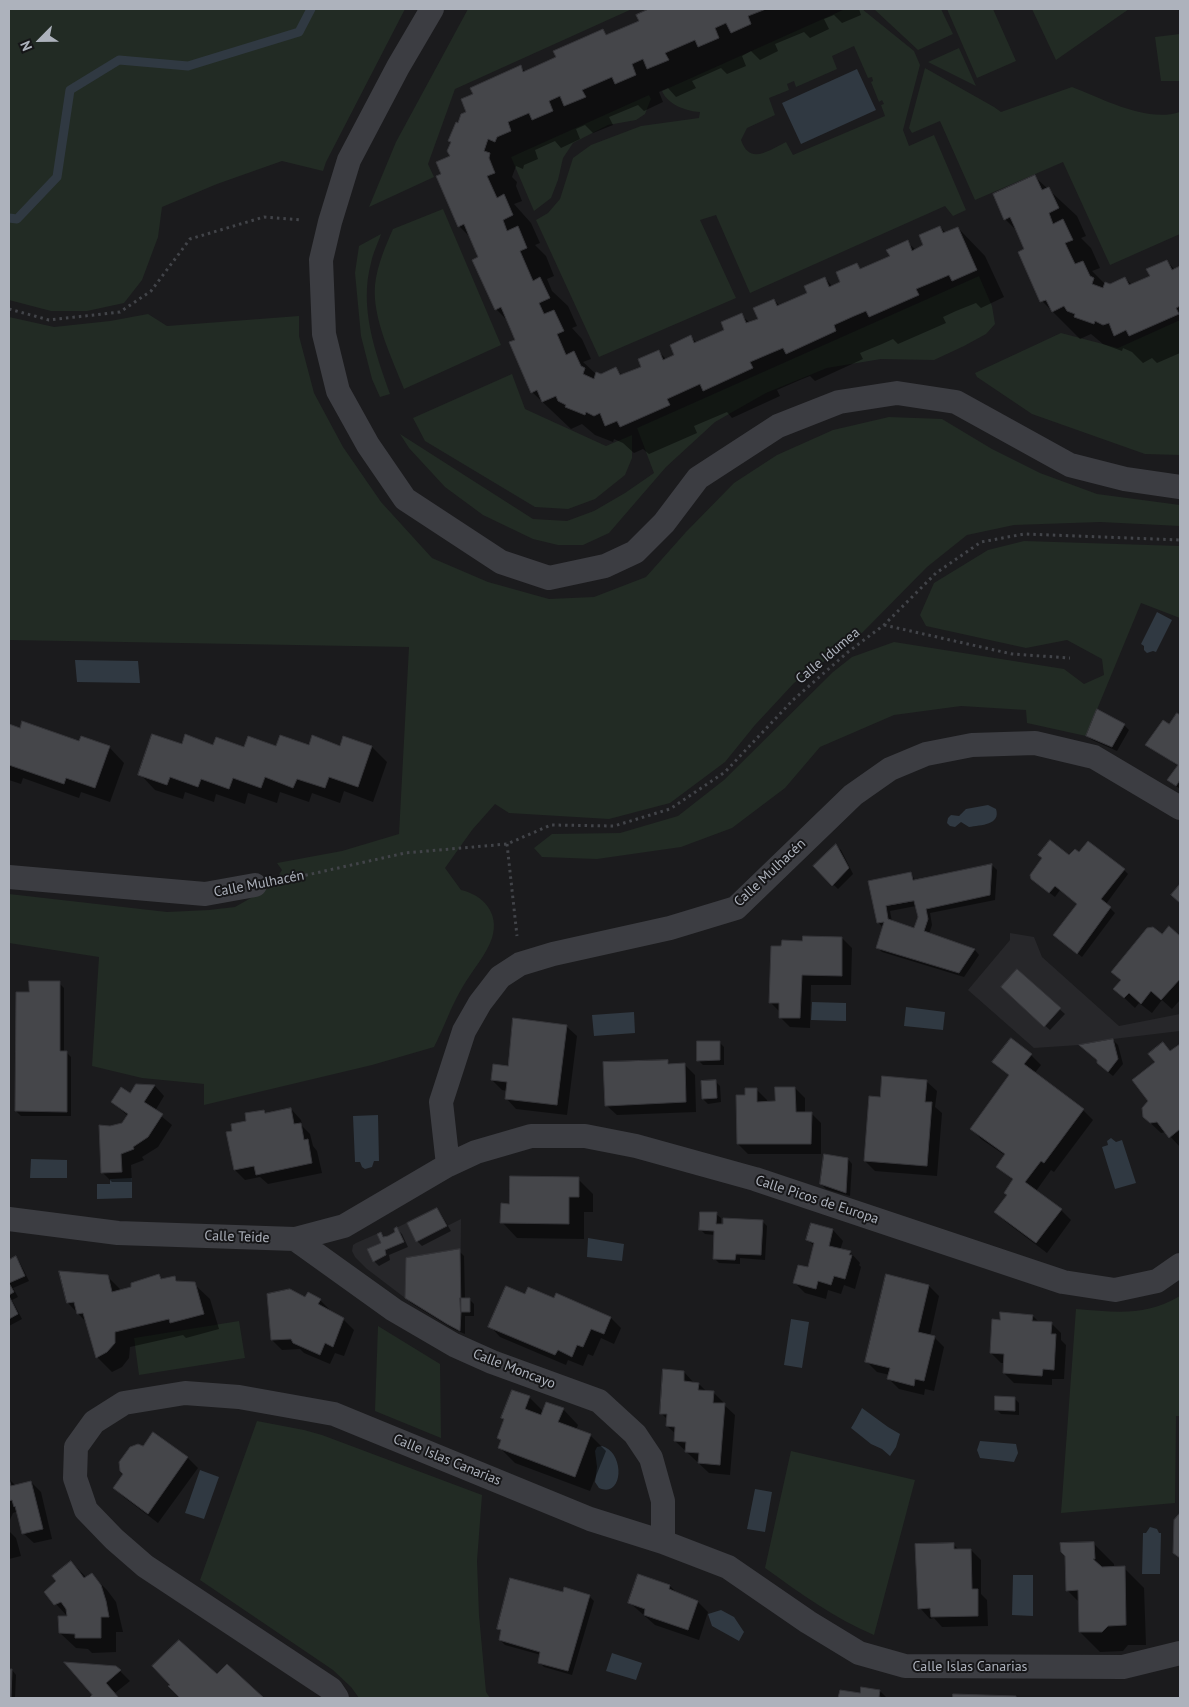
<!DOCTYPE html>
<meta charset="utf-8">
<style>
body{margin:0}
#map{position:relative;width:1189px;height:1707px;overflow:hidden;background:#1b1b1d;font-family:"PT Sans",sans-serif}
canvas{display:block}
.frame{position:absolute;inset:0;border:10px solid #adb2bc;pointer-events:none}
.north{position:absolute;left:15px;top:15px;width:50px;height:50px;-webkit-text-stroke:4px #161618;paint-order:stroke;rotate:247deg;font-size:14px;font-weight:700;line-height:20px;text-align:center;color:#adb2bc}
.north::after{content:'';display:block;margin:auto;width:18px;height:22px;background:#adb2bc;clip-path:polygon(50% 0,100% 100%,50% 72%,0 100%)}
</style>
<div id="map">
<canvas width="1189" height="1707"></canvas>
<div class="frame"></div>
<div class="north">N</div>
</div>
<script>
const c = document.querySelector('canvas').getContext('2d');
c.lineJoin = 'round';
function fill(path, color) { c.fillStyle = color; c.fill(path, 'evenodd'); }
function strokePath(path, color, width, dash) { c.strokeStyle = color; c.lineWidth = width; c.lineCap = dash ? 'butt' : 'round'; c.setLineDash(dash || []); c.stroke(path); }
function write(font, color, halo, rows, align = 'center') {
  c.font = font + ' "PT Sans",sans-serif'; c.lineWidth = 4; c.setLineDash([]); c.textBaseline = 'middle'; c.strokeStyle = halo; c.fillStyle = color; for (const [text, x, y, turn = 0] of rows) {
    c.save(); c.translate(x, y); c.rotate((+turn || 0) * Math.PI / 180); c.textAlign = isNaN(turn) ? turn : align; if (halo) c.strokeText(text, 0, 0); c.fillText(text, 0, 0); c.restore();
  }
}
const built = new Path2D(`
 M1010 933 1034 937 1042 957 1119 1026 1180 1014V1031L1113 1039 1079 1045 1034 1048 968 990 1010 940Z
 M437 1208 447 1226 461 1219 460 1331 447 1324 409 1301 367 1269 355 1257 352 1251 353 1245 356 1243 381 1232 383 1237 388 1236 395 1232 394 1229Z`);
const green = new Path2D(`
 M9 9H405L326 162 323 171 282 161 217 184 162 207 158 237 142 280 124 303 87 311H51L9 300Z
 M468 9H632L455 89 428 164 434 177 369 207 396 142Z
 M845 9H862L914 51 920 65 903 130 909 146 934 135 966 210 953 216 945 206 750 293 716 215 700 220 736 298 599 357 536 220 548 213 560 199 573 158 591 145 641 126 699 118 700 112C686 111 668 105 662 91ZM854 46 868 78 872 77 873 81 871 82 879 102 882 100 884 104 881 105 885 116 793 155 786 142C769 150 750 166 741 140L747 128 775 115 769 98 789 90 787 84 794 81 796 87 837 69 832 56Z
 M874 9H941L953 34 918 50Z
 M947 9H993L1016 61 977 78Z
 M1032 9H1129L1056 60Z
 M1180 34V81H1161L1155 37Z
 M959 48 976 86 928 62Z
 M925 68 994 107 1001 112 1072 87C1104 99 1146 123 1180 112V234L1110 265 1063 162 975 200 940 121 912 133 909 128Z
 M649 95 651 99 645 114 636 120 608 125 573 143 563 158 558 180 551 198 534 211 511 157Z
 M443 209 501 345 404 389C392 358 372 318 375 285 377 266 385 247 393 229Z
 M381 234C378 243 373 253 371 263 359 307 375 352 390 394L380 397 372 379 361 336 355 273 359 246Z
 M979 276 992 306 995 324 986 334 964 346 934 360 881 359 827 368 766 393 715 422 666 467 609 533 583 545H558L533 539 483 515 445 487 409 448 400 434 533 519 567 521 594 511 625 493 654 473 637 428Z
 M148 314 167 326 299 316V336L314 393 343 447 381 502 432 558 488 582 549 599 594 597 646 577 686 532 734 483 777 455 833 430 889 417 942 419 992 449 1040 473 1097 494 1180 505V526L1100 522 1014 525 967 535 927 567 858 637 794 683 755 725 725 762 670 803 609 819 509 813 495 804 472 830 445 868 461 890C483 895 500 913 492 938 487 954 471 972 462 988 451 1006 444 1028 434 1047L372 1065 204 1105V1084L142 1078 92 1066 99 957 9 943V894L167 912 209 910 235 907 272 886 282 870 277 863 342 851 399 834 409 647 9 640V317L54 327 110 321Z
 M1180 320V455L1145 454 1032 414 977 377 975 373 1061 333 1118 348Z
 M512 374 525 409 606 446 632 435V458L625 475 595 499 568 509 535 507 425 441 413 418Z
 M1024 541 1180 546V618L1141 603 1086 736 1027 723 1026 710 961 706 894 715 820 747 785 788 732 828 681 847 597 859 542 857 534 848 552 834 620 833 678 816 724 780 833 672 852 657 894 642 1064 669 1084 684 1104 675 1102 659 1067 640 1026 648 926 626 920 615 934 583 988 550Z
 M1180 1296V1416H1176L1175 1503 1061 1513 1076 1309C1116 1312 1144 1317 1180 1296Z
 M239 1321 245 1358 139 1375 134 1338Z
 M378 1326 440 1364 441 1438 375 1411Z
 M257 1421 304 1430 322 1435 482 1495 477 1561 479 1615 486 1692 490 1698H359L351 1687 333 1670 200 1580Z
 M791 1451 915 1480 874 1635C834 1618 800 1593 765 1568Z`);
const water = new Path2D(`
 M857 69 876 110 801 144 782 103Z
 M1157 612 1172 620 1156 652 1153 651 1147 653 1144 650V646L1141 644Z
 M75 660 138 661 140 683 77 682Z
 M988 805 996 809C1001 825 981 825 969 827L961 822 955 827 950 826 947 823 948 818 951 815 959 816 966 809Z
 M812 1002 846 1003V1021L811 1020Z
 M906 1007 945 1012 943 1030 904 1026Z
 M634 1012 635 1033 594 1036 592 1015Z
 M378 1115 379 1161H374L372 1167 365 1169 362 1167 360 1162H355L353 1116Z
 M1111 1138 1116 1142 1122 1140 1136 1183 1115 1189 1102 1147 1108 1145 1107 1141Z
 M31 1159 67 1160V1178H30Z
 M132 1178V1198L97 1199V1184H110V1179Z
 M588 1238 624 1244 622 1261 587 1257Z
 M791 1319 809 1322 802 1368 784 1365Z
 M862 1408 888 1427 900 1434 896 1447 890 1456 882 1449 871 1444 851 1428C853 1425 860 1412 862 1408Z
 M980 1441 1016 1444 1018 1453 1014 1462 980 1458 977 1450Z
 M602 1446C625 1452 624 1499 599 1488L595 1482 597 1467 595 1451 597 1447Z
 M200 1470 219 1477 204 1519 185 1513Z
 M755 1489 772 1492 765 1532 747 1529Z
 M1150 1527 1157 1529 1159 1533H1161L1160 1574H1142L1143 1533H1146Z
 M1013 1575H1033V1616L1012 1615Z
 M721 1610 734 1617 744 1632 739 1641 712 1626 708 1614Z
 M612 1653 642 1663 636 1680 606 1671Z`);
const shadow = new Path2D(`
 M652 9H859L861 15 842 23 834 15 824 19 829 29 810 38 804 32 775 44 778 51 760 60 751 51 742 56 746 66 727 74 721 68 692 81 696 88 676 97 668 88 659 92 663 102 644 111 638 105 609 117 613 125 593 133 585 125 576 129 580 139 561 148 555 141 535 150 538 159 524 165 523 169 516 166 512 177 517 182 516 186 522 201 514 204 531 223 540 243 535 245 546 256 554 276 547 279 552 291 568 306 577 326 572 328 582 339 591 359 583 362 597 375 601 376 616 369 623 376 642 367 659 352 667 360 676 356 691 337 697 343 725 330 741 315 750 323 759 319 774 300 780 306 808 294 825 278 833 287 842 283 856 264 862 270 892 257 907 242 916 250 925 246 940 227 946 233 958 228 985 256 1004 297 981 308 976 303 956 311 943 317 946 323 898 344 893 339 882 344 860 353 863 359 815 381 810 376 800 380 777 390 780 396 732 418 727 412 694 426 697 433 649 454 643 449 634 453 623 443 614 439 613 442 595 435 582 424 571 429 532 392 517 340 509 322 496 309 480 257 472 239 459 226 443 174 452 157V143L449 141 468 113 475 95 520 67 526 72 557 58 603 30 608 36 640 21 638 15Z
 M1035 177 1077 216 1086 236 1081 238 1091 248 1100 268 1092 271 1106 285H1110L1125 278 1132 285 1151 277 1167 261 1175 270 1180 268V353L1157 363 1152 358 1143 363 1132 352 1123 348 1122 351 1103 344 1091 334 1080 339 1042 301 1026 250 1018 232 1005 219Z
 M1178 715 1180 716V789L1168 780 1178 766 1147 744 1169 726Z
 M9 725 21 730 80 743 109 747 124 763 110 802 81 792 79 798 23 778 21 784 9 780Z
 M1124 725 1129 730 1117 751 1092 740 1087 736Z
 M344 737 372 747 387 762 373 802 344 791 340 803 312 793 309 802 280 792 277 803 248 793 245 804 216 794 214 802 185 792 183 799 155 790 140 774 183 746 245 749 341 747Z
 M836 846 841 850 853 874 838 889 815 867Z
 M1070 857 1124 870 1128 874 1106 904 1115 913 1082 957 1055 935 1078 904 1060 890 1055 897 1032 879Z
 M992 865 997 870 995 900 930 913 932 925 929 934 975 950 979 955 964 977 882 952 877 947 883 928 878 922 870 882 911 874 916 881ZM916 906 919 917 914 930 892 922 890 911Z
 M1169 928 1180 938V1000L1172 1009 1162 1000 1152 1013 1139 1003 1135 1008 1115 989Z
 M842 938 852 948 851 985H811L810 1028 790 1027 780 1017V1012L771 1003 782 947 803 942Z
 M1017 971 1065 1014 1050 1030 1007 992Z
 M59 983 64 988V1052H66L71 1057V1116H21L16 1111 30 993Z
 M566 1026 577 1036 567 1115 516 1109 506 1098 507 1091 502 1090 492 1080Z
 M1113 1040 1118 1045 1123 1064 1113 1076 1103 1068 1098 1061Z
 M719 1042 724 1047V1065H703L698 1060Z
 M1163 1044 1171 1052 1180 1046V1147L1166 1132 1161 1133 1144 1117 1150 1101 1156 1063Z
 M1031 1055 1041 1065 1034 1074 1083 1110 1093 1120 1054 1172 1051 1170 1036 1191 1061 1210 1071 1220 1047 1253 1006 1222 996 1212 1008 1196 1014 1181 998 1167 1006 1156 981 1139 971 1128 1010 1076 994 1062Z
 M667 1061 671 1065H685L695 1075 696 1112 617 1115 606 1105Z
 M715 1081 720 1086 721 1102 708 1104 703 1099Z
 M926 1081 937 1091 935 1107 942 1113 937 1176 875 1171 865 1161Z
 M137 1085 155 1086 164 1096 155 1111 172 1125 158 1147 142 1157 144 1160 131 1165 132 1182H112L102 1172 117 1126 122 1124 128 1116 112 1102 130 1095Z
 M795 1088 805 1098V1113H811L821 1123V1154H748L738 1144 746 1096 757 1090 767 1100V1103L776 1102Z
 M291 1109 301 1120 302 1126 310 1134 313 1146 317 1151 322 1173 268 1184 260 1177 245 1180 235 1170 228 1133 234 1132 264 1111 267 1114Z
 M848 1159 852 1164 850 1196 826 1189 821 1184Z
 M578 1179 593 1194V1212H584V1239L517 1238 502 1222 510 1205Z
 M437 1209 441 1214 451 1231 422 1246 417 1241Z
 M716 1214 721 1218V1225L762 1221 767 1226 765 1260 740 1258V1264L719 1263 714 1258 715 1235 705 1234 701 1230Z
 M812 1224 833 1230 843 1241 840 1250 850 1252 860 1263 859 1265 861 1267 855 1289 844 1285 841 1294 828 1290 826 1299 805 1293 795 1283 809 1269 815 1247 808 1240Z
 M397 1229 402 1234 408 1247 389 1255 390 1260 379 1266 374 1261 383 1243 380 1234 385 1238 396 1233Z
 M459 1251 464 1256 465 1299H469L474 1304V1316H465V1334L453 1329 411 1303 406 1298Z
 M16 1258 20 1263 29 1281 13 1288 18 1297 12 1300 22 1319 9 1326V1261Z
 M107 1276 122 1291 133 1288 159 1276 163 1280 174 1277 180 1283 194 1284 210 1299 219 1329 186 1338 183 1335 130 1347 129 1358 122 1367 112 1372 97 1357 87 1323 68 1303Z
 M887 1276 929 1286 939 1296 930 1336 934 1337 944 1347 934 1391 925 1389 924 1395 899 1389 889 1379 890 1375 877 1372 867 1362Z
 M557 1295 611 1318 621 1328 614 1344 601 1338 593 1356 588 1354 583 1366 568 1360 566 1365 500 1337 490 1326 526 1296 555 1299Z
 M306 1299 320 1300 330 1310 329 1312 343 1319 354 1330 344 1356 335 1353 330 1364 304 1353 300 1349 282 1350 272 1340Z
 M1033 1316 1039 1322 1051 1323 1061 1333V1340L1066 1345 1064 1379H1052V1385L1014 1383 1004 1373 1005 1363H1001L991 1353 1001 1321Z
 M684 1372 694 1383 699 1384 707 1392H713L723 1402V1404L735 1415 730 1475 709 1473 675 1441 676 1434 667 1426 668 1420 662 1414Z
 M529 1397 544 1412 563 1409 578 1425 576 1430 590 1435 606 1451 590 1491 515 1463 499 1447 502 1441 498 1438 505 1420 503 1418Z
 M1015 1399 1019 1403V1415L1001 1414 996 1409Z
 M153 1434 188 1458 198 1468 158 1523 125 1498 114 1488Z
 M9 1479 16 1486 31 1482 41 1492 52 1539 34 1543 23 1533 18 1511 13 1513 9 1522Z
 M9 1531 16 1538 21 1556 9 1559Z
 M1094 1544 1114 1564V1568H1124L1144 1588 1146 1645H1128L1123 1651 1100 1652 1080 1632 1079 1602 1067 1590Z
 M954 1545 959 1550H971L981 1560V1594L987 1600 988 1626 942 1627 934 1618 930 1619 920 1608Z
 M71 1562 87 1578 92 1575 107 1590 116 1602 123 1632H116V1652L92 1653 88 1649 76 1648 60 1633 68 1617 45 1592 57 1581Z
 M639 1576 670 1586 677 1593 698 1602 708 1612 699 1640 655 1625 630 1603Z
 M563 1594 589 1596 594 1601 572 1675 544 1667 540 1663 541 1655 505 1645 500 1640 502 1632 498 1629Z
 M227 1665 262 1698H182L170 1686 217 1676Z
 M116 1667 130 1681 115 1693 119 1698H91Z
 M9 1670H12L16 1675 15 1698H9Z
 M880 1691 887 1698H840L841 1692 861 1695Z
 M955 1695 1016 1697 1017 1698H954Z`);
const stream = new Path2D(`
 M9 218 17 219 57 177 70 90 119 60 188 66 299 32 311 9`);
const building = new Path2D(`
 M649 9H766L748 16 751 24 731 33 726 23 715 28 719 38 698 47 695 40 665 53 669 60 647 69 643 59 632 64 636 75 615 84 612 77 582 90 586 97 564 106 560 96 549 101 553 111 532 120 529 113 508 122 511 131 497 137 495 142 488 139 484 151 490 153 489 158 495 173 487 176 497 198 504 194 513 215 503 220 507 231 518 226 527 248 520 251 533 281 540 277 550 298 539 303 544 314 554 310 564 331 557 334 566 355 574 351 581 366 585 368 583 374 594 379 596 372 601 374 616 367 620 375 641 367 638 359 659 350 663 360 674 355 670 345 691 335 694 343 724 330 721 322 742 313 746 323 758 319 753 308 774 299 777 306 807 293 804 286 825 277 829 287 840 282 836 272 857 263 860 269 890 256 886 250 908 240 912 251 923 245 919 235 940 226 943 233 958 227 977 270 952 281 949 275 928 284 916 289 919 295 869 317 866 311 854 316 834 325 836 331 786 354 783 348 771 353 750 362 753 368 703 391 700 384 667 399 670 405 620 427 617 421 605 426 600 413 594 416 586 412 585 415 565 407 566 405 558 401 556 396 542 402 537 390 531 393 509 342 515 340 510 328 501 307 495 310 472 260 478 257 469 236 464 224 458 227 436 176 441 174 436 162 450 156 447 151 451 142 448 141 456 122 458 123 461 114 466 112 461 99 473 94 470 88 521 65 523 72 556 57 553 51 603 29 606 35 639 21 636 15Z
 M1035 175 1042 190 1049 187 1059 208 1049 213 1053 224 1063 219 1073 240 1065 243 1075 264 1083 261 1090 276 1094 278 1092 284 1103 288 1105 282 1110 284 1125 277 1129 285 1150 276 1146 269 1167 260 1172 270 1180 266V306L1176 308 1179 314 1129 336 1126 330 1114 336 1109 323 1103 325 1095 321 1094 324 1074 317 1075 314 1067 311 1064 306 1052 312 1046 300 1040 302 1018 252 1024 249 1015 228 1010 217 1004 220 993 194Z
 M1097 709 1125 724 1112 747 1086 736Z
 M1177 713 1180 715V780L1176 786 1167 780 1178 765 1145 745 1163 720 1169 724Z
 M22 721 79 741 81 736 110 746 95 788 66 778 64 784 9 765V724L20 728Z
 M152 734 182 744 185 734 213 745 216 737 244 747 248 736 276 746 280 735 309 745 312 735 340 746 343 736 372 746 358 787 329 777 325 788 297 779 293 788 265 777 261 788 233 778 229 789 201 779 198 787 170 777 167 785 138 775Z
 M1050 840 1069 855 1075 849 1079 852 1088 841 1125 869 1101 899 1111 907 1077 954 1053 935 1077 904 1055 886 1049 893 1031 879 1030 875 1042 858 1038 855Z
 M836 844 849 868 832 886 813 866Z
 M992 864 990 895 926 909 928 919 924 931 975 949 959 973 876 948 884 922 877 923 868 881 911 872 913 880ZM914 901 918 917 914 928 888 919 886 906Z
 M1180 884V903L1171 895Z
 M1169 926 1180 936V979L1161 1000 1151 991 1141 1004 1129 993 1124 998 1113 989 1121 980 1111 972 1147 928 1153 927 1162 934Z
 M803 936 842 937V976L802 975 800 1018H779V1003H769L771 946H781L782 940 802 941Z
 M1017 969 1061 1008 1044 1027 1001 987Z
 M29 981H60V1051H67V1112L15 1111 16 992H29Z
 M513 1018 567 1025 557 1105 505 1099 507 1082 491 1080 493 1064 508 1066Z
 M1011 1038 1032 1054 1024 1064 1084 1109 1044 1163 1041 1161 1025 1182 1062 1209 1036 1243 994 1212 1007 1195 1004 1193 1013 1179 996 1167 1005 1154 970 1129 1009 1075 992 1062Z
 M1113 1039 1118 1059 1108 1072 1097 1063V1060L1079 1045Z
 M697 1041H720V1060L697 1061Z
 M1163 1042 1170 1051 1180 1044V1129L1169 1138 1157 1122 1150 1123 1143 1117 1142 1108 1148 1101 1132 1080 1155 1062 1148 1054Z
 M668 1060V1064L685 1063 686 1102 605 1106 603 1062Z
 M882 1076 927 1080 925 1102H932L927 1166 864 1161 869 1096 880 1097Z
 M716 1080 717 1098 702 1099 701 1081Z
 M136 1084 155 1085 144 1102 163 1114 148 1137 133 1147 134 1149 121 1154 122 1172 101 1173 99 1125 110 1126 122 1123 128 1114 111 1102 121 1087 130 1093Z
 M775 1087H795L796 1112H812L811 1144H737L736 1095H745V1088H757V1102L775 1101Z
 M291 1108 294 1124 301 1123 304 1140 308 1139 312 1163 256 1175 254 1166 234 1170 226 1132 232 1131 231 1124 246 1121 245 1113 264 1110 265 1113Z
 M824 1154 848 1158 846 1193 820 1184Z
 M510 1176 579 1177V1197H569V1224L500 1223 501 1203 509 1204Z
 M437 1208 447 1226 416 1242 407 1223Z
 M700 1212H717L716 1224H723V1218L763 1220 761 1255 736 1254 735 1260 713 1259 714 1231 699 1230Z
 M811 1223 833 1229 829 1246 851 1251 849 1255H852L845 1279 834 1276 831 1285 818 1281 816 1289 793 1283 798 1265 808 1267 814 1243 806 1240Z
 M397 1227 404 1242 385 1250 386 1255 373 1262 367 1249 381 1243 377 1234 381 1232 383 1237 388 1236 395 1232 394 1229Z
 M460 1249 461 1312 460 1331 447 1324 405 1298 406 1258Z
 M16 1256 25 1276 9 1283 14 1292 9 1295V1260Z
 M59 1271 108 1275 112 1292 131 1287V1283L159 1274 161 1279 175 1276 176 1281 195 1282 204 1314 170 1323 169 1319 115 1332V1343L107 1352 96 1358 83 1313 77 1314 74 1302 67 1303Z
 M886 1274 929 1285 918 1332 935 1336 924 1381 915 1379 914 1386 887 1379 890 1368 865 1362Z
 M506 1286 525 1294 528 1287 554 1298 556 1293 611 1317 604 1334 591 1329 583 1347 577 1345 572 1357 558 1350 555 1355 488 1327Z
 M290 1289 305 1297 308 1292 321 1299 318 1304 344 1318 333 1347 325 1343 320 1355 293 1343 291 1339 271 1340 267 1294Z
 M9 1296 18 1314 9 1319Z
 M460 1298H470V1312H461Z
 M1000 1312 1033 1315 1032 1321 1052 1322 1051 1334H1056L1054 1370 1043 1369 1042 1376 1003 1373 1004 1354 990 1353 992 1319 1000 1320Z
 M663 1369 684 1371V1381L699 1383 698 1390 714 1391 713 1403H725L720 1465 698 1463 699 1453 685 1452 686 1442 674 1441 675 1427 666 1426 667 1414H660Z
 M512 1390 530 1396 525 1409 541 1415 546 1402 564 1408 558 1422 591 1434 575 1477 498 1448 501 1440 497 1438 504 1419 501 1418Z
 M995 1396 1015 1397V1411L995 1410Z
 M153 1432 188 1457 148 1514 113 1488 123 1474 120 1471 119 1462 130 1447 138 1444 143 1446Z
 M9 1478 11 1486 31 1481 43 1529 22 1534 15 1506 14 1507 12 1500 9 1501Z
 M1180 1513V1558L1173 1553 1174 1520Z
 M1094 1542 1095 1559H1093L1102 1567 1125 1566 1126 1625 1108 1626 1102 1632H1079L1078 1590 1066 1591 1065 1556 1061 1552 1060 1543Z
 M954 1543V1549H971L972 1589H978V1616L931 1617 930 1608 918 1609 915 1544Z
 M71 1561 84 1578 92 1573 101 1585 106 1601 109 1617H101V1638H75V1634L59 1633 58 1616H67L66 1609 61 1602 54 1605 44 1592 56 1581 52 1576Z
 M638 1574 670 1585 669 1589 698 1601 688 1630 644 1615 645 1609 628 1603Z
 M510 1578 563 1592 564 1587 590 1595 568 1671 538 1663 540 1652 499 1640 501 1630 497 1629Z
 M179 1640 217 1674 227 1664 264 1698H180L168 1686 170 1685 152 1666Z
 M64 1662 116 1666 121 1670 106 1683 119 1698H89L92 1695Z
 M9 1669H12L11 1698H9Z
 M861 1687 880 1690 879 1697 884 1698H838L840 1690 860 1693Z
 M953 1694 1016 1696V1698H953Z`);
const path = new Path2D(`
 M9 309 49 320 120 312 151 291 190 239 264 217 302 220
 M884 625 1012 654 1070 658
 M507 844 517 936
 M280 881 405 853 507 844 551 825 614 826 670 809 725 772 793 700 848 652 884 625 936 573 981 542 1024 534 1180 540`);
const street = new Path2D(`
 M432 9 398 67 349 160 330 222 321 260 324 334 338 391 368 445 405 499 501 562 549 578 605 566 635 552 664 523 698 478 778 426 839 402 897 393 956 402 1070 465 1125 479 1180 487
 M9 877 205 894 255 885
 M448 1165 441 1102 464 1031 480 1003 500 977 520 964 553 954 670 928 736 908 853 795 890 769 926 754 972 745 1035 743 1094 757 1180 808
 M9 1219 118 1233 295 1239 344 1226 448 1165 476 1152 531 1136H585L636 1146 755 1179 1063 1282 1115 1290 1157 1281 1180 1265
 M295 1239 394 1310 454 1345 492 1362 599 1401 635 1434 651 1458 663 1501V1542
 M337 1698 331 1689 145 1566 114 1539 86 1510 75 1478 76 1447 94 1422 124 1403 185 1393 239 1397 334 1414 590 1519 663 1542 728 1567 808 1622 859 1653 905 1666 1123 1667 1180 1653`);
const streetNames = [
 ["Calle Idumea",828,656,-40],
 ["Calle Mulhacén",770,873,-43],
 ["Calle Mulhacén",259,884,-11],
 ["Calle Picos de Europa",817,1200,18],
 ["Calle Teide",237,1237,2],
 ["Calle Moncayo",514,1369,21],
 ["Calle Islas Canarias",447,1460,22],
 ["Calle Islas Canarias",970,1667]
];
fill(built, '#27272a');
fill(green, '#222b24');
fill(water, '#303942');
fill(shadow, '#0007');
strokePath(stream, '#303942', 9);
fill(building, '#45464a');
strokePath(building, '#353539', 1);
strokePath(path, '#424449', 3, [2.5, 4]);
strokePath(street, '#3c3d42', 24);
write('14px', '#adb2bc', '#161618', streetNames);
</script>
